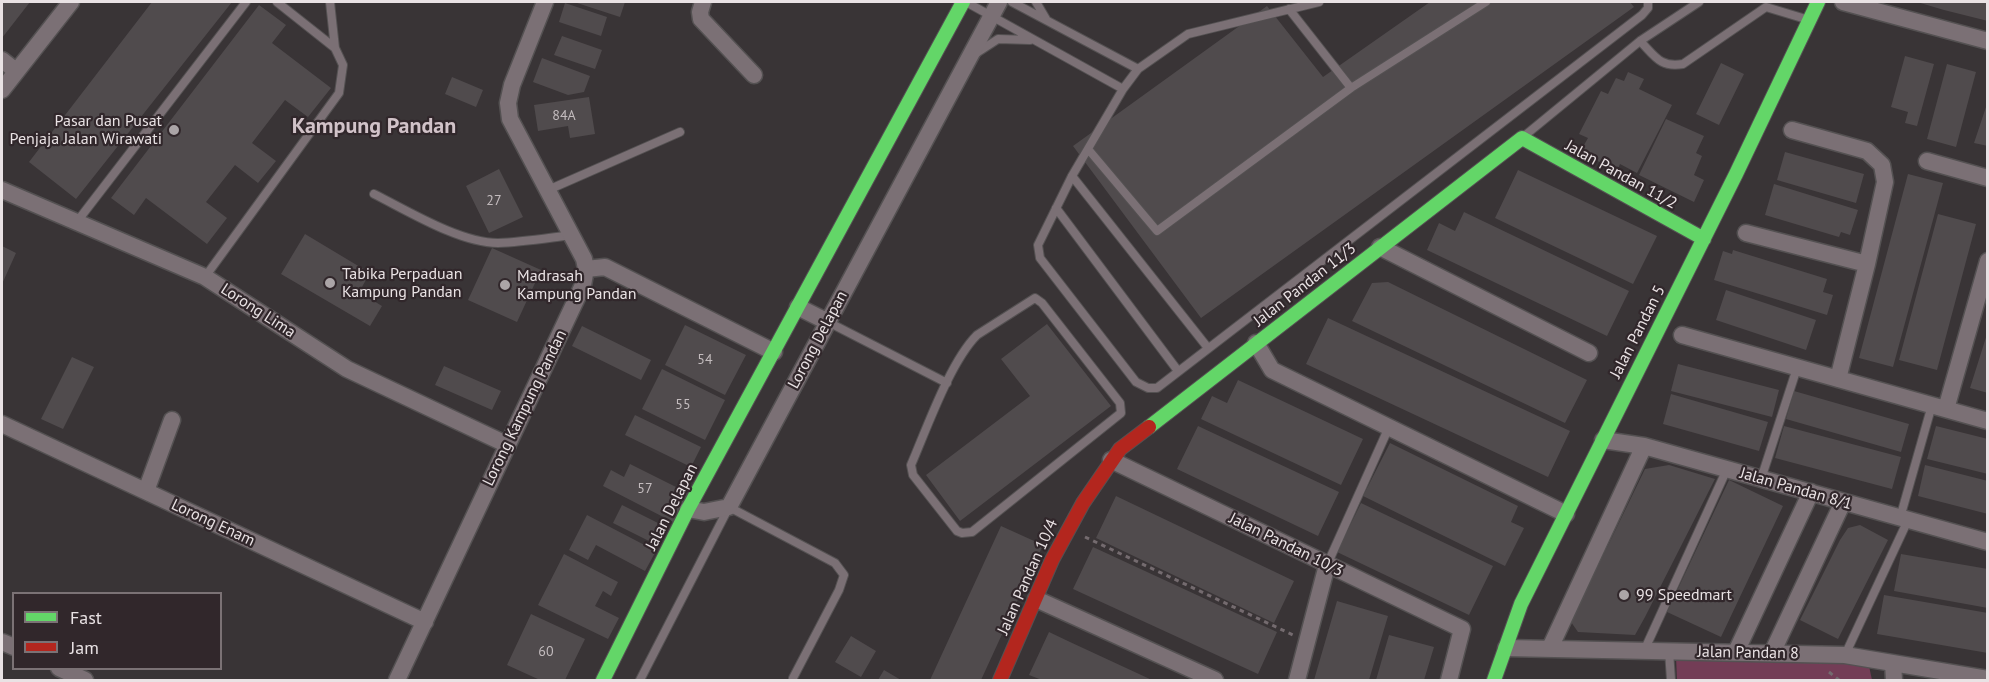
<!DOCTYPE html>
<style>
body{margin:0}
#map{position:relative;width:1989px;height:682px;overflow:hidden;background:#393436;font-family:"PT Sans",sans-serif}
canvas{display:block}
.frame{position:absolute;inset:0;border:3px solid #e9e2e4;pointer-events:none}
.legend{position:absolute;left:12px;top:592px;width:210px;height:78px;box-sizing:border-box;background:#31272b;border:2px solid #7b7275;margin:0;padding:8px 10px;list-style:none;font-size:18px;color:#e9e2e4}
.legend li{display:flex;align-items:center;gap:12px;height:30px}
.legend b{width:30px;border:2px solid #7b7275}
</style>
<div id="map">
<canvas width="1989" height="682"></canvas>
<div class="frame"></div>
<ul class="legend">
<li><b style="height:8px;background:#63d668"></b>Fast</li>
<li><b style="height:8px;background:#b3261e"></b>Jam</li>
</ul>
</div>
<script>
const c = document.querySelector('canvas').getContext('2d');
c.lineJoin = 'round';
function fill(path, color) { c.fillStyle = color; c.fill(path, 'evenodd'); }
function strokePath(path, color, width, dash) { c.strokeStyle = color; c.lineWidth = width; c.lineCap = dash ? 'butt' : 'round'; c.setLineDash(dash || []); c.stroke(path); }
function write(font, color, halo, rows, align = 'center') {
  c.font = font + ' "PT Sans",sans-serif'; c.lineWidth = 4.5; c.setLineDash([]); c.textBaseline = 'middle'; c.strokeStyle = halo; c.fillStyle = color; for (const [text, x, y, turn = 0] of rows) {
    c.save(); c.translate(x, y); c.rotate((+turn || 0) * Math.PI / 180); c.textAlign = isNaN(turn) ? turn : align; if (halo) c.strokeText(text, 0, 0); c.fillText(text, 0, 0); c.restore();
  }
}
const green = new Path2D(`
 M1676 656 1838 661 1869 666 1872 680H1677Z`);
const building = new Path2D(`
 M2 2H30L2 38Z
 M152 2H232L76 199 29 162Z
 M574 2H625L620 17Z
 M1430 2H1630L1634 7 1201 318 1073 146 1267 6 1323 77Z
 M1917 2H1988V21L1944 10Z
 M565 3 607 17 601 36 559 22Z
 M259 5 286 25 272 43 331 88 308 117 285 100 252 143 276 161 258 183 235 165 206 202 227 218 207 244 146 198 134 215 111 198Z
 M562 36 602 50 595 69 554 55Z
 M1905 56 1934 64 1917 126 1905 123 1908 112 1891 107Z
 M542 58 590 76 584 92 568 95 533 82Z
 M1721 63 1744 74 1719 125 1696 114Z
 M1947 64 1976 72 1956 147 1927 139Z
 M1628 72 1644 79 1639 89 1672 105 1637 173 1620 164 1617 171 1580 152 1588 138 1579 134 1601 91 1608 94 1616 78 1624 81Z
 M452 77 483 90 476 107 445 94Z
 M589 97 595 134 570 138 568 126 538 131 534 105Z
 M1988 101V146L1974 143Z
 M1666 119 1704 136 1696 153 1702 156 1694 175 1704 180 1694 202 1639 175Z
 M1785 152 1864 174 1856 203 1777 180Z
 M499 169 523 217 489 233 466 186Z
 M1518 170 1657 236 1633 284 1495 218Z
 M1908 174 1943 183 1893 367 1859 358Z
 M1774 184 1858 210 1850 235 1841 232 1839 237 1765 215Z
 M1464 212 1629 291 1607 336 1427 250 1439 223 1455 231Z
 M1938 214 1976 224 1937 370 1899 360Z
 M305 234 370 273 359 292 382 306 370 326 281 274Z
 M2 246 16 253 2 284Z
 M492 248 541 270 517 322 468 300Z
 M1733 250 1827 279 1823 292 1833 295 1827 315 1714 280 1723 251 1732 254Z
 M1388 282 1587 380 1565 423 1352 321 1372 283Z
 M1726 290 1816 320 1806 350 1716 320Z
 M1328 318 1570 431 1548 477 1306 364Z
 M1047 324 1111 406 960 521 926 475 1030 396 1001 359Z
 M685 325 746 355 725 395 665 365Z
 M582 326 651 360 641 380 572 346Z
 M1988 331V393L1970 388Z
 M72 357 94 367 63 429 41 419Z
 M1678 364 1779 390 1772 417 1671 391Z
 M444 366 501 391 492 410 435 385Z
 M662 369 725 400 705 440 642 409Z
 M1238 380 1363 439 1341 485 1201 419 1212 396 1227 403Z
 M1794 391 1909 424 1901 452 1786 419Z
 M1671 394 1768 422 1759 451 1663 424Z
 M635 415 701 447 691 467 625 435Z
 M1198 426 1339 492 1318 536 1177 469Z
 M1784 426 1901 457 1892 489 1775 458Z
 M1936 426 1988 439V474L1927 459Z
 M1390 443 1518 506 1511 522 1524 528 1505 566 1363 496Z
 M630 464 688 493 673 522 603 486 611 470 624 477Z
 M1669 465 1715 479 1645 617 1635 635 1578 632 1571 622 1645 469Z
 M1925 465 1988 481V514L1918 496Z
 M1729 480 1783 506 1721 637 1667 612Z
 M1116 496 1294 581 1274 623 1096 538Z
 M1361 503 1493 566 1469 615 1337 552Z
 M622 505 668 528 659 546 613 523Z
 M587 515 656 551 645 571 596 545 588 560 569 550Z
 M1860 525 1888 540 1838 639 1800 620 1840 540 1848 528Z
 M1001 526 1043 545 981 680H930Z
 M1093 547 1277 632 1258 674 1073 589Z
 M564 554 618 582 611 596 603 591 595 606 619 618 608 639 538 605Z
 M1901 554 1988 569V608L1894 591Z
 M1884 595 1988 613V653L1877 634Z
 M1337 601 1388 616 1369 680H1314Z
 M531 614 585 639 565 680H540L507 665Z
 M1049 632 1070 642 1152 680H1042L1029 675Z
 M1389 635 1434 647 1424 680H1376Z
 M851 636 876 651 861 677 835 662Z
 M884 670 901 680H878Z`);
const path = new Path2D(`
 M1085 537 1293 635
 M1829 672 1839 680`);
const lane = new Path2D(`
 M330 2 335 48
 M966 2 1123 89
 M1012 2 1138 69
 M1036 2 1046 19
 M1319 2 1188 34 1138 69 1123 89 1072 176 1038 245 1040 258 1136 382 1148 388H1157L1642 15 1648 8V2
 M1289 9 1351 88
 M1640 41C1655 56 1660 68 1683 64L1766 7 1809 20
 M975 54 998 39 1030 40
 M1523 137 1640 41 1699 2
 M1088 149 1157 231 1351 88 1486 2
 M1072 176 1208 348
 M548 190 680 132
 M374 194C408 211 460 243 498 243 522 242 547 238 572 235
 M1056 208 1178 371
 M76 223 246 2
 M205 277 339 93 343 65 335 48 277 2
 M1035 298 1042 303 1120 403 1121 413 972 532 962 533 957 531 913 475 911 465C927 428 950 362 977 335Z
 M828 322 947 383
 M1761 479 1797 368
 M1900 518 1932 405
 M1327 565 1389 427
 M1644 651 1727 469
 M1669 651 1671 680
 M1845 655 1908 520
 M640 680 729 507 835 563 844 575 839 590 793 678`);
const street = new Path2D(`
 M703 2 700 12 701 19 754 75
 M1843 2 1988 41
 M2 60 16 71
 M2 90 71 2
 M1792 130 1867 151 1882 165 1885 182 1867 264 1838 379
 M1927 161 1988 178
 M2 190 205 277 347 369 508 445
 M1746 233 1867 264
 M1380 247 1589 353
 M586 269 605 267 774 352
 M798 307 828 322
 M1682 335 1988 421
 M1256 343 1272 370 1566 514
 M1946 409 1988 261
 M2 424 425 622
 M1603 440 1644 446 1988 542
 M1111 460 1462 629 1449 680
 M146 491 172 420
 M688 509 704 512 729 507 999 2
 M1036 599 1215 680
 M2 642 14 647
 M1506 648 1845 655 1988 679
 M1550 648 1644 446
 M1736 652 1811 492
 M1772 653 1843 502
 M1893 663 1894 680
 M59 668 85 680
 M397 680 583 285 586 269 584 259 510 119 508 103 512 85 545 2
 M1297 680 1327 565`);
const fast = new Path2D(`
 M1149 427 1522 138 1704 239
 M603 680 688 509 963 2
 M1494 680 1521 604 1736 174 1818 2`);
const jam = new Path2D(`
 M1000 680 1052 560 1083 503 1120 449 1149 427`);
const markers = [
 [174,130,6,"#aba5a7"],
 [330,283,6,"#aba5a7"],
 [505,285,6,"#aba5a7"],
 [1624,595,6,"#aba5a7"]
];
const numberNames = [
 ["84A",564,116],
 ["27",494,201],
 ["54",705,360],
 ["55",683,405],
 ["57",645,489],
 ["60",546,652]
];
const poiNames = [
 ["Pasar dan Pusat",162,121,"right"],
 ["Penjaja Jalan Wirawati",162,139,"right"],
 ["Tabika Perpaduan",342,274],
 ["Kampung Pandan",342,292],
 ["Madrasah",517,276],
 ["Kampung Pandan",517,294],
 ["99 Speedmart",1636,595]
];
const streetNames = [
 ["Jalan Pandan 11/2",1621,175,29],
 ["Jalan Pandan 11/3",1305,285,-38],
 ["Lorong Lima",258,311,33],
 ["Jalan Pandan 5",1638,332,-63],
 ["Lorong Delapan",818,340,-62],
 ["Lorong Kampung Pandan",525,408,-64],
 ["Jalan Pandan 8/1",1796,489,16],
 ["Jalan Delapan",672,507,-63],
 ["Lorong Enam",213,523,25],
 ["Jalan Pandan 10/3",1286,545,26],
 ["Jalan Pandan 10/4",1028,577,-66],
 ["Jalan Pandan 8",1748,653,1]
];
const districtNames = [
 ["Kampung Pandan",374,127]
];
fill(green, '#733d56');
fill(building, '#504b4d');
strokePath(lane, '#545152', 10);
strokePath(street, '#545152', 19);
strokePath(fast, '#545152', 16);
strokePath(jam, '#545152', 16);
strokePath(path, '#746b6f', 3, [4.5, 4.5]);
strokePath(lane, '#7b7075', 8);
strokePath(street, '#7b7075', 16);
strokePath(fast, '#63d668', 14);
strokePath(jam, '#b3261e', 14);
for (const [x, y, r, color] of markers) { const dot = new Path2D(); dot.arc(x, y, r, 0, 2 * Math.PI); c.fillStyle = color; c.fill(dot); strokePath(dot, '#31272b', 2); }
write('14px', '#c3bcbe', null, numberNames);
write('16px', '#e9e2e4', '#31272b', poiNames, 'left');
write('16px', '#e9e2e4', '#31272b', streetNames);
write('bold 22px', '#d1c2c8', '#31272b', districtNames);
</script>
